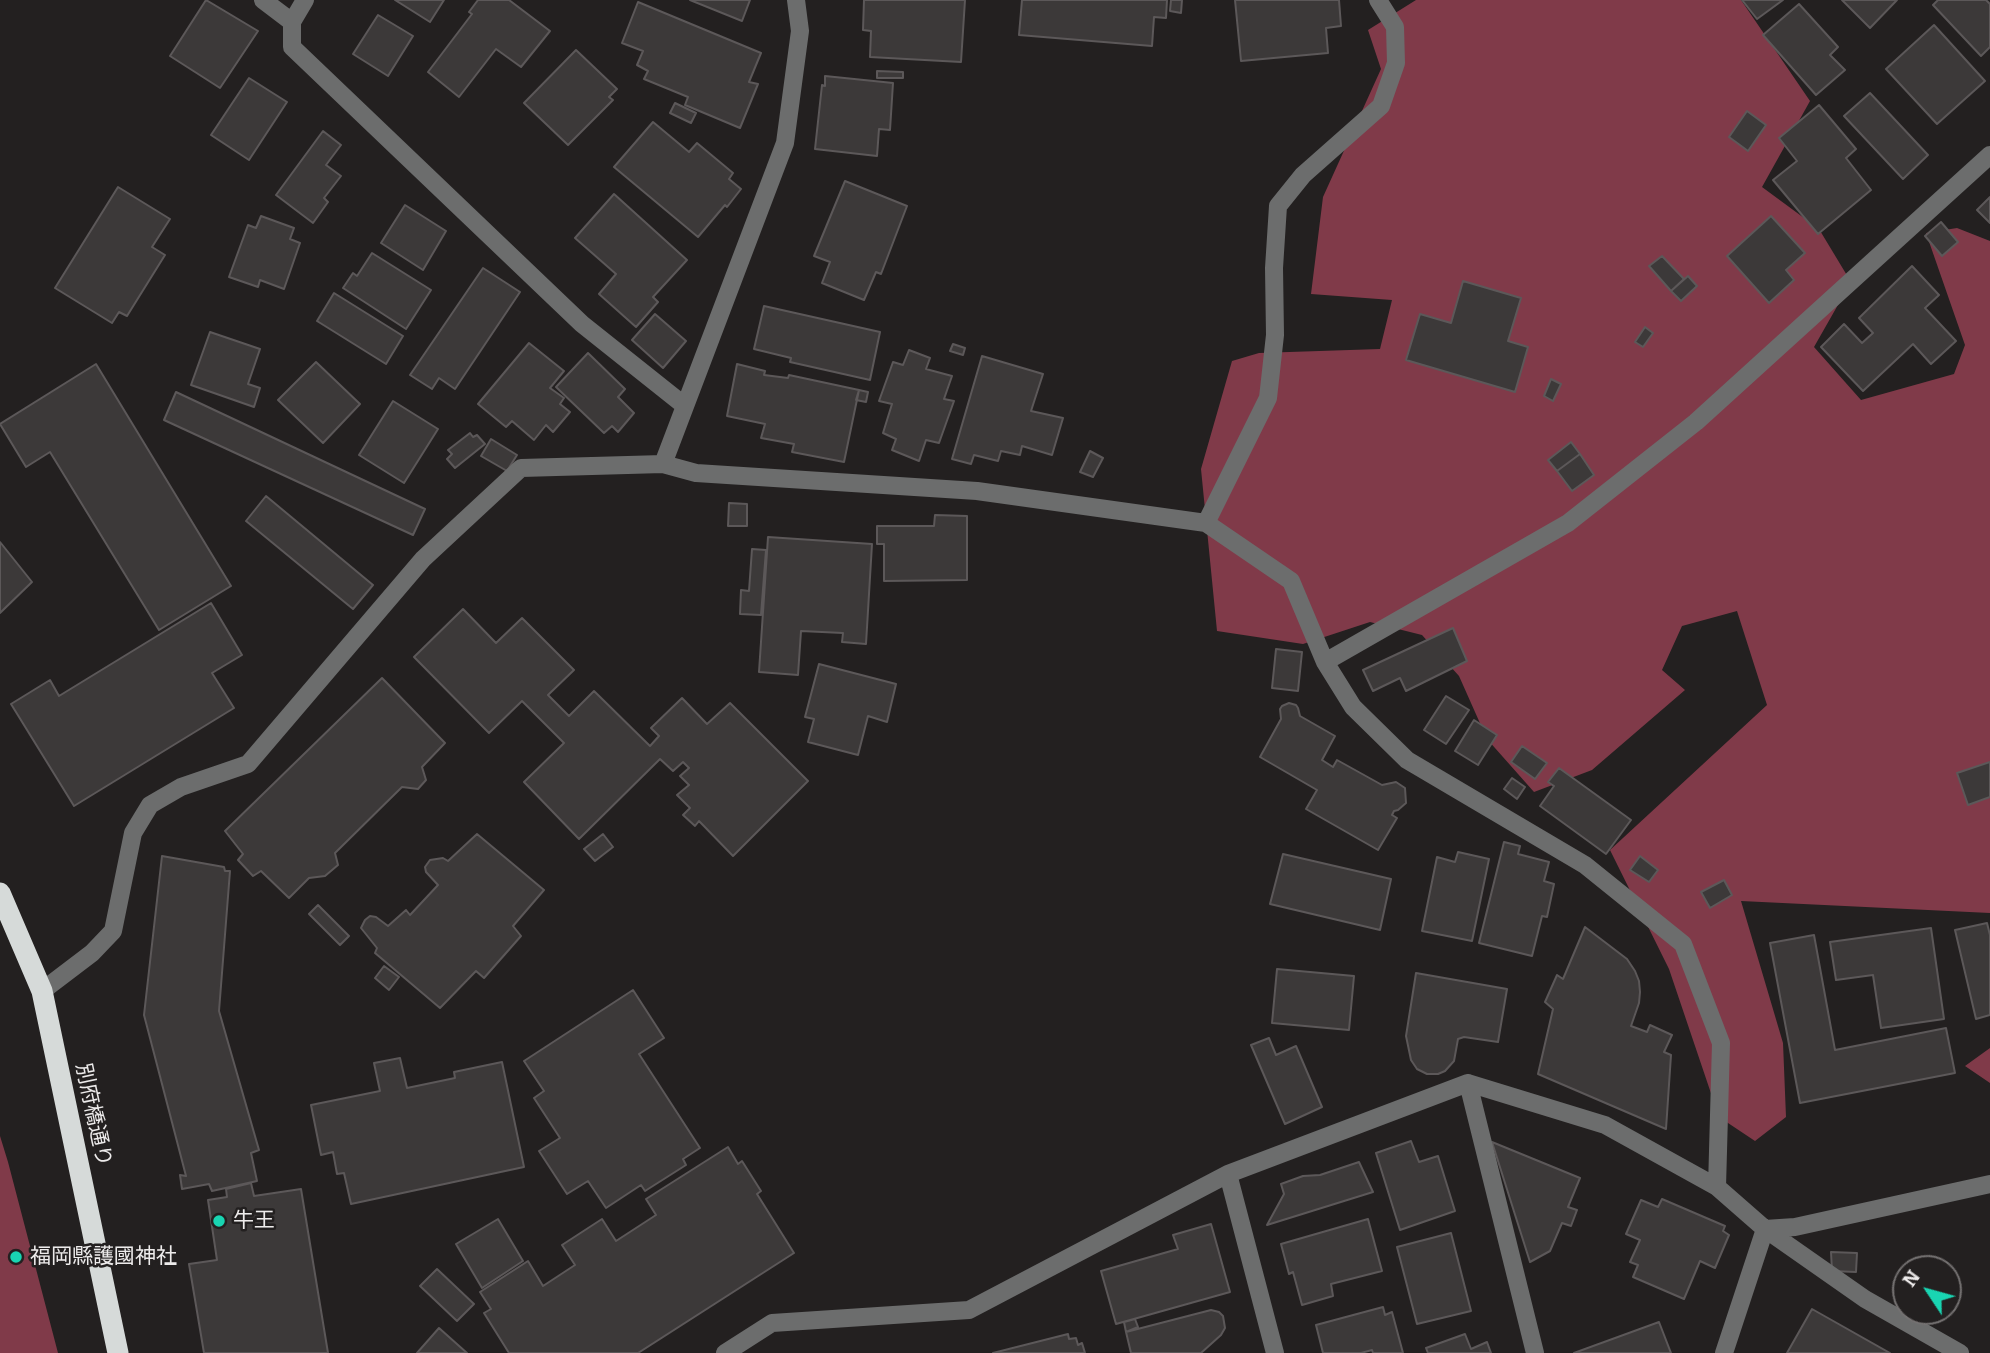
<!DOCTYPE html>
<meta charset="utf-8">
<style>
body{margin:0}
#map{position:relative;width:1990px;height:1353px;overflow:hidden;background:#232020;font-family:Bitter,serif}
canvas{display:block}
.north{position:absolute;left:1892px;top:1255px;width:70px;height:70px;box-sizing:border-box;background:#232020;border:2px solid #747171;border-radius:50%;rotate:306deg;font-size:19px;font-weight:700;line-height:28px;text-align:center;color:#edebeb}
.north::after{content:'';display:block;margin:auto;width:24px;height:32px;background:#19d5b2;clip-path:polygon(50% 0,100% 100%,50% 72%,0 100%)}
</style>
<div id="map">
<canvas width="1990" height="1353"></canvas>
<div class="north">N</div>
</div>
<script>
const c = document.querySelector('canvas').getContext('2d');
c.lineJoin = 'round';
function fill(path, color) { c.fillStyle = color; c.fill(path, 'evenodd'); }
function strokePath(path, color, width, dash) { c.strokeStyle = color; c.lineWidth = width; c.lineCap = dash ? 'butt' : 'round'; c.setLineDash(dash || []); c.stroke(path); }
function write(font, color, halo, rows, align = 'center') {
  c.font = font + ' Bitter,"Noto Sans JP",serif'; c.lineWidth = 5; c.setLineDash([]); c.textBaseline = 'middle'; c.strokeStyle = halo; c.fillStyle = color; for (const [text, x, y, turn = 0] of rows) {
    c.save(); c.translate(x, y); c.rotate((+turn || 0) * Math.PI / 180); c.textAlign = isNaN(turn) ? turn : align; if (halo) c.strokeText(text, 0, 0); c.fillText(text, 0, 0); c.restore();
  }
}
const forest = new Path2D(`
 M1416 0H1741L1810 101 1762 187 1819 229 1851 282 1814 347 1861 400 1954 374 1965 345 1926 233 1957 228 1990 241V913L1741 901 1783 1043 1786 1117 1755 1141 1719 1117 1669 969 1610 850 1767 705 1737 611 1682 626 1662 670 1685 690 1592 770 1534 792 1487 739 1459 676 1422 635 1370 622 1303 644 1217 631 1201 469 1232 361 1259 353 1380 349 1392 300 1311 294 1323 197 1381 69 1368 30Z
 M1990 1048V1083L1965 1066Z
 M0 1136 8 1162 58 1353H0Z`);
const building = new Path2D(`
 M206 0 258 31 220 88 170 56Z
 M395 0H444L430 22Z
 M478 0H509L550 31 521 67 496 49 459 97 428 72 472 14 469 12Z
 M690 0H750L742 21Z
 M864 0H965L961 62 870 57 871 31 863 30Z
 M1022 0H1167L1166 18 1154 17 1152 46 1019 35Z
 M1171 0H1182L1181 13 1170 11Z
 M1235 0H1339L1341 26 1326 28 1328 53 1241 61Z
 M1742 0H1783L1757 19Z
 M1842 0H1897L1870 28Z
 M1938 0H1986L1990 4V47L1981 56 1933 5Z
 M638 2 761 53 749 82 758 84 740 128 685 105 688 97 644 79 648 71 637 65 643 51 622 43Z
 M1799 4 1838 47 1830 55 1845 70 1816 95 1763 35Z
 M378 15 413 36 388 76 353 54Z
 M1934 25 1985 81 1937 124 1886 69Z
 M576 50 617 89 609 97 613 100 568 145 524 103Z
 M877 71 903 72V78H877Z
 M825 76 893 83 890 130 879 129 877 156 815 149 822 85 825 86Z
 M249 78 287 102 249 160 211 135Z
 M1870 93 1928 155 1903 179 1844 116Z
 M675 103 696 113 691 123 670 113Z
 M1819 105 1856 149 1846 158 1871 190 1818 234 1773 180 1797 161 1779 138Z
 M1747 111 1766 125 1748 151 1729 137Z
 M653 122 689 152 697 143 733 173 729 179 741 189 727 207 725 205 698 237 614 167Z
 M323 131 341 145 326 165 341 176 324 198 328 202 313 223 276 195Z
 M845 181 907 206 881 274 876 272 864 300 822 283 830 262 814 256Z
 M118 187 170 219 152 247 165 255 127 316 119 312 112 323 55 288Z
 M614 194 687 260 653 297 658 302 636 327 599 294 616 274 575 238Z
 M1990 197V223L1977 210Z
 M405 205 446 231 423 270 381 243Z
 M261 216 294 228 290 239 300 243 284 289 260 280 258 287 229 277 248 225 256 228Z
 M1771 216 1805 253 1786 270 1794 280 1769 303 1727 256Z
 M1941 222 1958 242 1942 256 1925 236Z
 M372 253 431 290 406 329 343 288 353 273 357 276Z
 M1662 256 1684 279 1671 291 1649 266Z
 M1912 266 1939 295 1925 308 1956 341 1931 364 1913 344 1863 391 1821 347 1844 324 1862 343 1873 333 1859 318Z
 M483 268 520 292 455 389 439 378 432 389 410 375Z
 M1688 276 1697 286 1681 301 1671 291Z
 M1463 281 1521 298 1508 341 1528 347 1515 392 1406 360 1420 314 1451 323Z
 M334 293 403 336 386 364 317 321Z
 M764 306 880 332 870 380 790 362 791 358 754 349Z
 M655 314 686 341 663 368 632 340Z
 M1645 327 1653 333 1643 347 1635 342Z
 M210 332 260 349 248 384 260 388 254 407 191 385Z
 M529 343 564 371 550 388 564 398 560 404 570 412 553 432 546 425 534 440 512 421 506 427 478 404Z
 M953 344 965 348 963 355 950 351Z
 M909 350 930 358 926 369 952 376 944 399 954 401 939 443 926 440 919 461 892 450 896 439 883 433 892 404 879 401 893 362 903 365Z
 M588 353 625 389 618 397 634 413 618 432 612 426 604 433 556 387Z
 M982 356 1043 374 1031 411 1063 418 1052 455 1022 446 1020 455 1001 451 998 461 974 455 971 464 952 459Z
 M316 362 360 404 323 443 278 400Z
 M96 364 231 586 159 630 50 452 26 467 0 424Z
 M737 364 765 371 764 375 788 378 789 375 859 390 844 462 792 452 794 444 761 438 765 424 727 416Z
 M1551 379 1561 384 1553 401 1544 396Z
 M859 390 868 392 866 402 856 400Z
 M176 392 425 509 413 535 164 420Z
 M393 401 438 429 404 483 359 455Z
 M470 433 473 437 477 435 485 444 455 468 447 459 452 454 448 450Z
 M491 439 517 455 507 471 481 456Z
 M1571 442 1580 454 1557 471 1548 460Z
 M1090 451 1103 458 1093 477 1080 472Z
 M1580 454 1594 475 1572 491 1557 471Z
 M266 496 373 585 353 609 246 521Z
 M729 503 747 504V526H728Z
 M935 515 967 516V580L884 581V544H877V526H934Z
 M768 537 872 544 866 644 842 642 843 633 801 631 798 675 759 672Z
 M0 542 32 582 0 613Z
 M752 549 766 550 761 615 740 614 741 590 749 591Z
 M211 603 242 655 212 673 234 708 74 806 11 704 50 680 59 696Z
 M463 609 496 643 522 618 574 670 548 695 569 716 594 691 650 746 659 736 651 728 682 698 707 724 730 703 808 781 733 856 699 821 695 826 683 815 690 808 677 795 689 785 680 776 689 768 683 762 673 771 660 759 579 839 524 782 564 743 522 701 489 733 414 657Z
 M1453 628 1467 661 1406 691 1400 678 1373 691 1363 670Z
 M1276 649 1302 652 1298 691 1272 688Z
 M819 664 896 684 887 722 868 716 858 755 808 742 814 719 805 717Z
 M382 678 445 743 422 767 426 780 418 789 402 787 335 853 338 865 325 876 309 878 289 898 261 871 253 876 238 860 243 854 225 831Z
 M1446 696 1469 710 1446 744 1424 730Z
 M1289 703 1296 705 1298 708 1300 716 1335 736 1322 760 1333 767 1337 760 1382 785 1396 782 1405 788 1406 803 1398 810 1394 811 1392 815 1397 818 1378 850 1306 809 1317 790 1260 757 1281 719 1280 709 1282 706Z
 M1474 720 1497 735 1478 765 1455 751Z
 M1522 746 1547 763 1535 779 1511 762Z
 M1990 762V797L1968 805 1957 773Z
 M1559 768 1631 820 1606 854 1540 806 1554 786 1548 782Z
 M1512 778 1525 787 1517 799 1504 789Z
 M477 834 544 890 513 926 521 936 484 978 476 971 440 1008 375 953 377 948 361 928 365 920 370 916 376 917 388 926 406 910 410 915 438 885 426 872 425 867 430 860 443 858 448 861Z
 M603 834 613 847 595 861 584 849Z
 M1504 842 1520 846 1518 854 1549 862 1544 881 1554 884 1547 917 1542 916 1532 956 1479 943Z
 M1458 852 1489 859 1472 941 1422 931 1437 857 1455 862Z
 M1283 854 1391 879 1380 930 1270 904Z
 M162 856 224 867 225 871H230L219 1011 259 1150 251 1153 257 1181 212 1191 209 1184 182 1189 180 1175 186 1176 144 1015Z
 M1640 856 1658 870 1649 882 1630 870Z
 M1724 880 1732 895 1710 908 1701 892Z
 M318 905 349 936 340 945 309 914Z
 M1987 923 1990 935V1015L1976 1019 1955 930Z
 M1585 927 1627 959 1635 971 1639 981 1640 992 1639 1003 1631 1026 1647 1032 1650 1025 1672 1035 1664 1052 1671 1055 1666 1129 1538 1074 1553 1009 1545 1002 1557 975 1563 979Z
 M1931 928 1944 1019 1881 1028 1873 975 1836 980 1830 942Z
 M1814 935 1835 1050 1946 1028 1955 1073 1800 1103 1770 943Z
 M384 966 399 977 389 990 375 978Z
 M1277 969 1354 976 1349 1030 1272 1023Z
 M1416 973 1507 989 1498 1042 1464 1037 1458 1039 1454 1061 1445 1071 1438 1074H1427L1417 1069 1411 1060 1406 1036Z
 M633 990 664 1038 639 1054 700 1148 683 1159 686 1165 645 1191 641 1185 606 1208 588 1181 567 1194 539 1151 560 1138 534 1098 544 1091 524 1061Z
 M1269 1038 1276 1055 1296 1046 1322 1107 1285 1124 1251 1045Z
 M400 1058 407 1088 455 1078 454 1072 502 1062 524 1167 351 1204 344 1173 337 1174 333 1152 321 1155 311 1105 380 1091 374 1063Z
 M1411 1141 1419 1162 1438 1156 1455 1211 1400 1230 1376 1153Z
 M1492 1142 1580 1178 1568 1207 1577 1210 1571 1226 1562 1223 1550 1251 1530 1262Z
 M728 1147 738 1164 742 1161 761 1191 757 1194 794 1253 638 1353H509L484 1313 491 1309 480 1292 528 1261 543 1286 575 1265 562 1245 602 1219 616 1241 656 1215 646 1199Z
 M1359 1162 1373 1192 1267 1225 1284 1194 1281 1184 1303 1176 1320 1175Z
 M251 1183 254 1196 301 1189 328 1353H204L189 1264 217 1260 208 1200 227 1197 226 1189Z
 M1662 1199 1725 1226 1723 1231 1729 1235 1715 1268 1700 1261 1684 1299 1633 1277 1638 1265 1630 1262 1640 1240 1626 1234 1641 1200 1658 1207Z
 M498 1219 523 1261 482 1288 456 1244Z
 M1368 1219 1382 1271 1331 1284 1333 1296 1302 1305 1293 1272 1289 1274 1281 1244Z
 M1211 1224 1230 1292 1116 1324 1101 1271 1178 1249 1173 1235Z
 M1451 1233 1471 1311 1417 1324 1397 1247Z
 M1831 1252 1857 1253 1856 1272 1832 1271Z
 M437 1269 474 1304 457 1321 420 1286Z
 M1383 1307 1385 1315 1392 1312 1403 1353H1373L1372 1350 1361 1353H1323L1316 1325Z
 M1812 1309 1890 1353H1787Z
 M1211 1310 1219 1312 1223 1316 1225 1328 1221 1335 1201 1353H1131L1126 1332Z
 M1135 1319 1138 1327 1126 1332 1124 1322Z
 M1659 1322 1671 1353H1574Z
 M439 1328 467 1353H417Z
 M1068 1334 1069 1339 1076 1338 1078 1345 1082 1343 1085 1353H993Z
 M1465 1334 1471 1349 1487 1342 1491 1353H1428L1426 1348Z`);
const minor = new Path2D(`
 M263 0 292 22
 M305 0 292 22V47L582 324 685 406
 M663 464 785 143 800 31 796 0
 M1206 523 1268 398 1275 335 1274 268 1278 206 1303 175 1381 106 1396 63 1395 27 1378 0
 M1325 662 1568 523 1696 422 1990 155
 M42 991 92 953 113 931 133 833 150 805 181 787 248 764 423 559 521 468 663 464 696 473 977 491 1206 523 1291 581 1325 662 1353 707 1407 760 1585 865 1683 944 1721 1043 1717 1187
 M1468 1083 1535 1353
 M1228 1174 1275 1353
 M725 1353 772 1323 969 1310 1228 1174 1468 1083 1605 1125 1717 1187 1765 1229 1795 1227 1990 1184
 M1724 1353 1765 1229 1865 1299 1960 1353`);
const highway = new Path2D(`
 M0 893 42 991 118 1353`);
const markers = [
 [219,1221,7,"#19d5b2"],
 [16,1257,7,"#19d5b2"]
];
const streetNames = [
 ["別府橋通り",93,1115,78]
];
const poiNames = [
 ["牛王",233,1221],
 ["福岡縣護國神社",30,1257]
];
fill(forest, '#803a49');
fill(building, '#3c3939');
strokePath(building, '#5c5859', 2);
strokePath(minor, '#6c6d6d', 18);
strokePath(highway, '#d6dad9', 21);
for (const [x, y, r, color] of markers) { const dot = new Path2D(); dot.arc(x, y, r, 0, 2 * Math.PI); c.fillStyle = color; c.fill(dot); strokePath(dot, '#232020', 2.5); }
write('21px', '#edebeb', '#232020', streetNames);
write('21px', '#edebeb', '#232020', poiNames, 'left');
</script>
